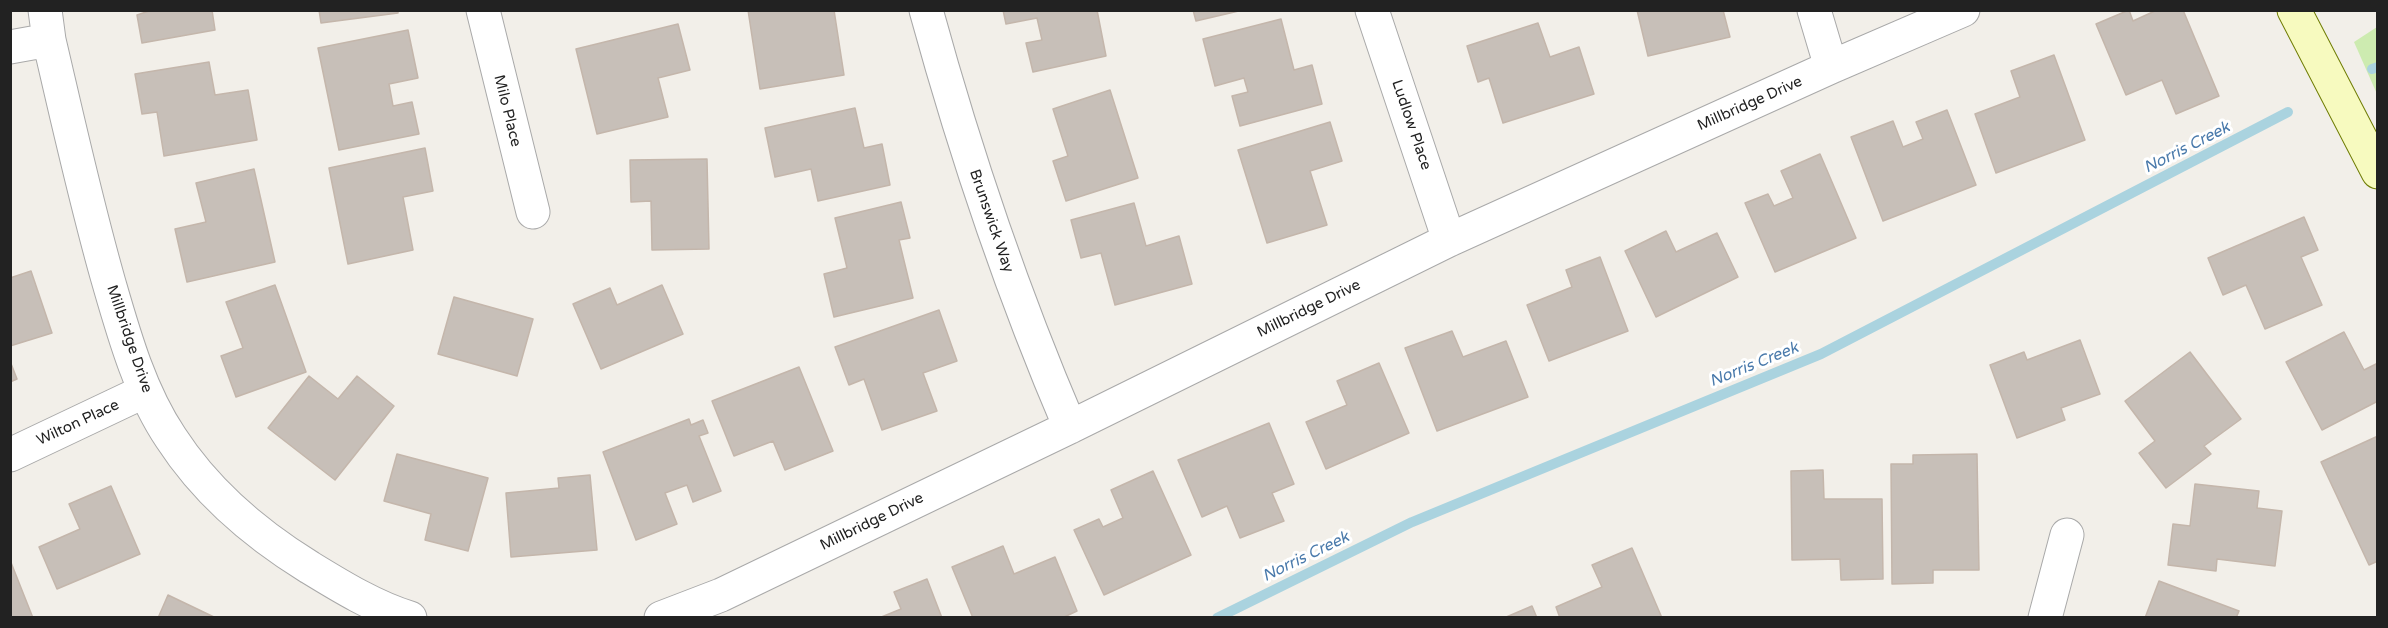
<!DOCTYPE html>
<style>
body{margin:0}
#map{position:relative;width:2388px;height:628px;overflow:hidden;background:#f2efe9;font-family:"Varela Round",sans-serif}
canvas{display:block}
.frame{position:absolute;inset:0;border:12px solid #222;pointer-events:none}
</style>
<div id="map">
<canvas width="2388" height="628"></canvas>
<div class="frame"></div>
</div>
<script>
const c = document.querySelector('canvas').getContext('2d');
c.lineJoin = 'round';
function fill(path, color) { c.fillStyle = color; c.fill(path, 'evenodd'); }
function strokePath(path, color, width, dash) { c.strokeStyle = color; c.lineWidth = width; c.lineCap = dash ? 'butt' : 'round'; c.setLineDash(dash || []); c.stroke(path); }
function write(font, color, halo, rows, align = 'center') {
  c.font = font + ' "Varela Round",sans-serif'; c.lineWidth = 6; c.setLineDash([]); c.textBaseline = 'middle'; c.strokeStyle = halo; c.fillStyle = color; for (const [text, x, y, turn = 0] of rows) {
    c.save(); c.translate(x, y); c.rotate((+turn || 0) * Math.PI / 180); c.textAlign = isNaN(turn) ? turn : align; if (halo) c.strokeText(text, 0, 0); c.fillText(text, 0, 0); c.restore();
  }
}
const grass = new Path2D(`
 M2377 27V94L2354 42Z`);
const stream = new Path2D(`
 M2372 69 2378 67
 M1217 618 1412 522 1821 354 2288 112`);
const building = new Path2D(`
 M152 10H212L215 30 142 43 137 15Z
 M319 10H398V13L321 23Z
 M748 10H834L844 75 760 89Z
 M1003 10H1097L1106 56 1033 72 1026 43 1042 40 1037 18 1006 24Z
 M1193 10H1243L1196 21Z
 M1637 10H1723L1730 37 1648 56Z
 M2129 10 2133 21 2157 10H2183L2219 96 2176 114 2162 80 2126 95 2096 24Z
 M1281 19 1294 70 1312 65 1322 104 1240 126 1232 96 1248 92 1244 78 1215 86 1203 39Z
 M1538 23 1550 57 1579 47 1594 94 1503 123 1489 78 1478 82 1467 46Z
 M678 24 690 70 658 78 668 117 597 134 576 49Z
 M408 30 418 78 389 84 393 106 412 102 419 134 339 150 318 48Z
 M2054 55 2085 140 1996 173 1975 114 2020 97 2011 71Z
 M209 62 215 95 248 90 257 140 164 156 157 112 142 114 135 74Z
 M1110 90 1138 178 1066 201 1053 161 1068 156 1053 109Z
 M855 108 864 148 882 144 890 185 818 201 811 169 775 177 765 128Z
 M1947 110 1976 185 1883 221 1851 137 1893 121 1903 147 1923 139 1916 122Z
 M1330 122 1342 161 1310 171 1327 225 1267 243 1238 150Z
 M425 148 433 191 403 197 413 250 348 264 329 168Z
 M1820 154 1856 238 1775 272 1745 203 1768 194 1774 206 1793 198 1781 171Z
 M707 159 709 249 652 250 651 201 631 202 630 160Z
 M254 169 275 262 187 282 175 229 206 222 196 183Z
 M901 202 910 238 899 240 913 298 834 317 824 274 847 268 835 218Z
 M1134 203 1146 246 1179 236 1192 284 1115 305 1101 253 1081 258 1071 220Z
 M2304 217 2318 250 2301 257 2322 305 2265 329 2246 285 2223 295 2208 258Z
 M1666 231 1676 252 1717 233 1738 277 1656 317 1625 251Z
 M1600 257 1628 331 1549 361 1527 305 1572 287 1566 270Z
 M31 271 52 333 10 346V278Z
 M275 285 306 372 236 397 221 356 243 348 226 302Z
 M662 285 683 334 601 369 573 304 610 288 617 305Z
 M454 297 533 319 517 376 438 354Z
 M939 310 957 361 923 373 937 411 882 430 864 379 849 385 835 347Z
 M1452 331 1463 357 1506 341 1528 397 1437 431 1405 348Z
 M2344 332 2364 370 2378 363V401L2322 430 2286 362Z
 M2080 340 2100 394 2061 408 2065 420 2017 438 1990 365 2024 352 2027 360Z
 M2190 352 2241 419 2204 446 2211 454 2166 488 2139 453 2155 441 2125 401Z
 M10 361 17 379 10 382Z
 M1379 363 1409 433 1326 469 1306 422 1347 405 1337 381Z
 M799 367 833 451 785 470 773 441 734 456 712 401Z
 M309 376 338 399 357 376 394 406 335 480 268 428Z
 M689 419 691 425 703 420 708 433 699 436 721 491 693 502 687 485 665 493 677 524 636 540 603 452Z
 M1269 423 1294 484 1272 493 1284 521 1240 538 1227 506 1202 517 1178 460Z
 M2378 436V561L2369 565 2321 462Z
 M397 454 488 478 468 551 425 540 431 514 384 501Z
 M1977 454 1979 570H1933V583L1892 584 1891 464H1913V455Z
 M1823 470 1824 499H1882L1883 579 1841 580 1840 559 1792 560 1791 471Z
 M1153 471 1191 555 1104 595 1074 530 1099 519 1103 527 1123 518 1111 490Z
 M590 475 597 550 511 557 506 493 559 488 558 478Z
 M2195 484 2259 491 2257 508 2282 511 2275 566 2217 559 2216 571 2168 565 2173 524 2190 526Z
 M111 486 140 554 57 589 39 547 80 529 69 504Z
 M1003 546 1014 574 1055 557 1077 611 1062 618H973L952 567Z
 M1632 548 1662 618H1560L1556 607 1602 587 1592 565Z
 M10 560 33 618H10Z
 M927 579 942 618H879L901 609 894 592Z
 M2159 581 2239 611 2236 618H2145Z
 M168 595 216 618H158Z
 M1532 606 1537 618H1504Z`);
const street = new Path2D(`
 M45 10 49 40C68 121 86 203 109 283 124 335 140 392 171 438 206 492 254 533 309 567 340 586 374 607 410 618
 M483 10 533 212
 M926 10C965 152 1012 292 1070 427
 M1372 10 1449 240
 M1814 10 1831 67
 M10 47 49 40
 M10 455 145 391
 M661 618 721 595 1070 427 1449 240 1831 67 1963 10
 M2045 618 2067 535`);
const secondary = new Path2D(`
 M2294 10 2378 172`);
const streetNames = [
 ["Millbridge Drive",1750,104,-24],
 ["Milo Place",507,111,76],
 ["Ludlow Place",1411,125,71],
 ["Brunswick Way",991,221,71],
 ["Millbridge Drive",1309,309,-26],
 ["Millbridge Drive",129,339,71],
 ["Wilton Place",78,423,-25],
 ["Millbridge Drive",872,522,-26]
];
const waterNames = [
 ["Norris Creek",2187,148,-27],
 ["Norris Creek",1754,365,-22],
 ["Norris Creek",1306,557,-26]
];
fill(grass, '#cdebb0');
strokePath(stream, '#aad3df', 10);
fill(building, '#c7bfb8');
strokePath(building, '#c4b6ab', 1.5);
strokePath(street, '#a9a9a9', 35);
strokePath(secondary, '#707d05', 35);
strokePath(street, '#fff', 33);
strokePath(secondary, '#f7fabf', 33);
write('15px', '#222', '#fff', streetNames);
write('italic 16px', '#4a7aab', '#fff', waterNames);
</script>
